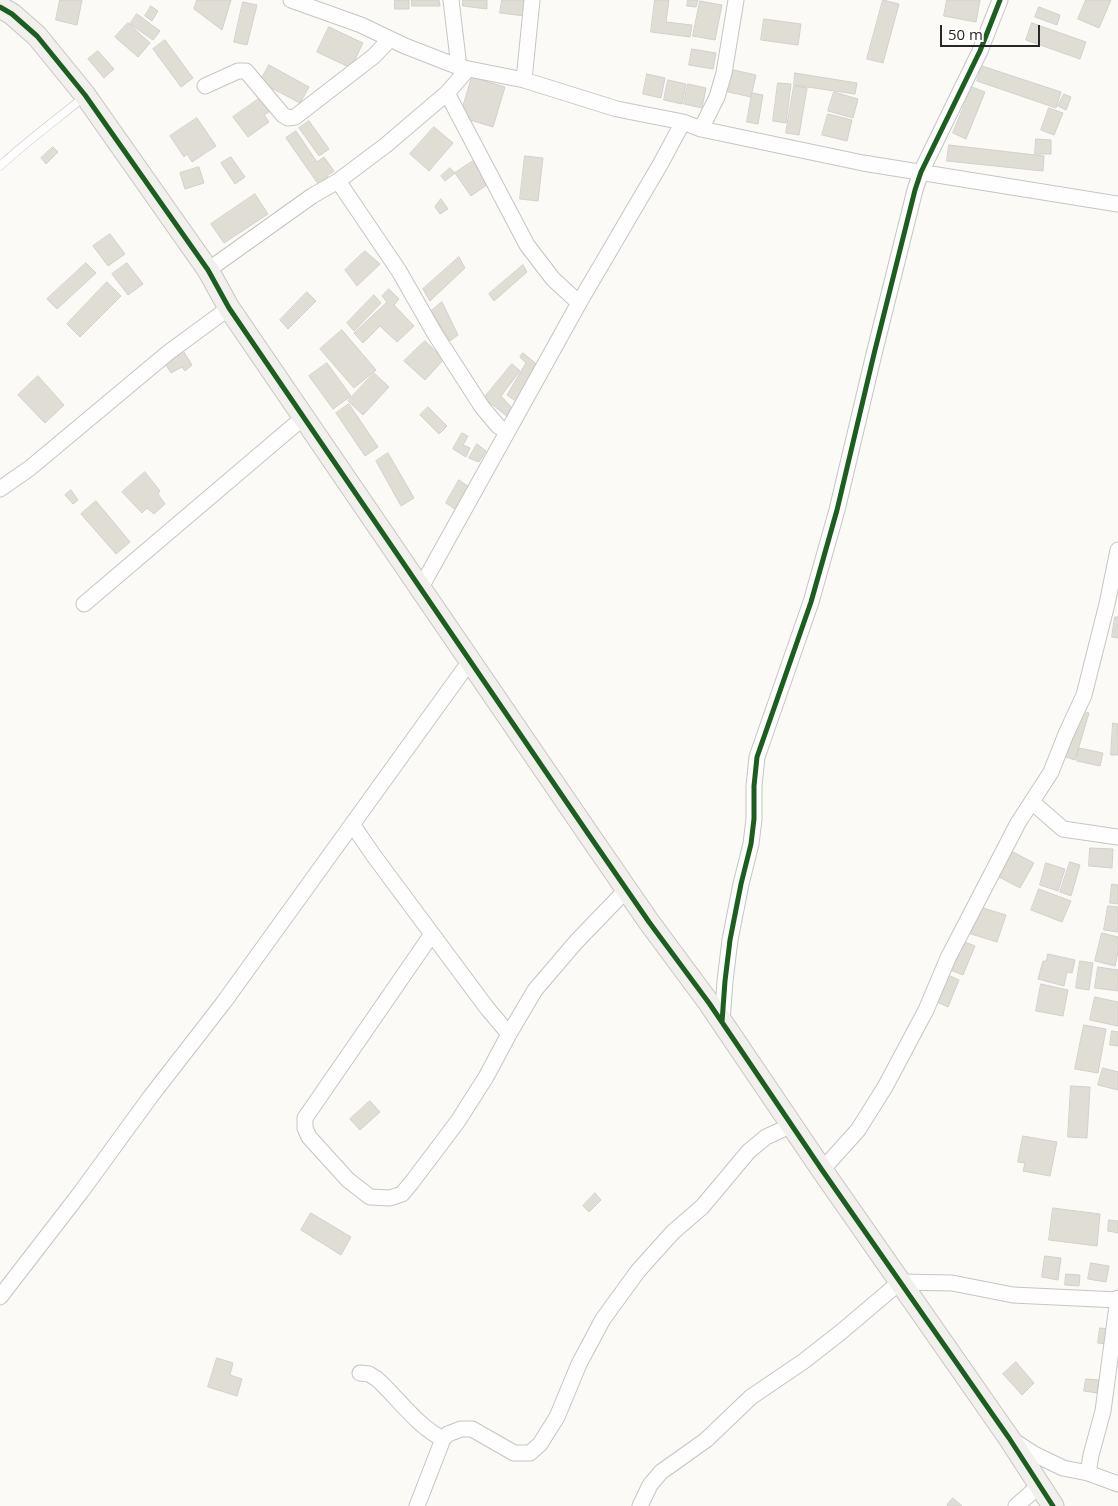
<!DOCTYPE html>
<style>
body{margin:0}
#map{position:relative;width:1118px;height:1506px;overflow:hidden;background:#fbfaf7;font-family:"Open Sans",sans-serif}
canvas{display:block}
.scale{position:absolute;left:940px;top:25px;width:100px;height:22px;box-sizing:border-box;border:2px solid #282725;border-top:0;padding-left:6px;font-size:15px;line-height:18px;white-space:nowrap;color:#282725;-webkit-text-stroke:4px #fff;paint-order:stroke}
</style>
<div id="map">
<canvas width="1118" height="1506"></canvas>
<div class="scale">50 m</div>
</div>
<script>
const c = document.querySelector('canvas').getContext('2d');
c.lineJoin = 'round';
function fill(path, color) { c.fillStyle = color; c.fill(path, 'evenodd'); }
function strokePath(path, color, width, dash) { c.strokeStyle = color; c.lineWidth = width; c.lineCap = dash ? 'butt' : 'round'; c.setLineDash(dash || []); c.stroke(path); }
const building = new Path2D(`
 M60 0H82L77 25 56 20Z
 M197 0H231L222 30 194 9Z
 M395 0H409V9H395Z
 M412 0H439L440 6H412Z
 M463 0H487V9L463 6Z
 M502 0H527L525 16 500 13Z
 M655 0H669L666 22 692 25 690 37 651 32Z
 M688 0H698L696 7 687 6Z
 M883 0 899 4 883 63 867 59Z
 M947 0H980L976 22 944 16Z
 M1086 0H1111L1099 28 1078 19Z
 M700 1 722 5 715 40 693 36Z
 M243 2 257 5 247 45 234 42Z
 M151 6 158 11 152 21 145 16Z
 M1039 7 1060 15 1057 25 1035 17Z
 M137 14 160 31 153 40 130 24Z
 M764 19 801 24 798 45 761 40Z
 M128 23 150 43 138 57 115 37Z
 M1032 23 1086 42 1080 59 1026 40Z
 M329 27 363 43 351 68 317 52Z
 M165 40 193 78 181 87 153 49Z
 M692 49 716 53 713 69 689 65Z
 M98 51 114 69 104 78 88 59Z
 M269 65 309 87 300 103 260 82Z
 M982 66 1061 92 1056 108 977 81Z
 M729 69 756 75 751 97 724 91Z
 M795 73 857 83 855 94 794 85Z
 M647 74 665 78 661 98 643 94Z
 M472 77 505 87 493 127 460 117Z
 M668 80 686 84 682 104 664 100Z
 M778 83 791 84 786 123 773 121Z
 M688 84 706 88 702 108 684 104Z
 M794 86 807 88 799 135 786 133Z
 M972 87 985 92 966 139 953 133Z
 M834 92 858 99 853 118 828 111Z
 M752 93 763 95 758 124 747 122Z
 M1064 94 1071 97 1066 110 1058 106Z
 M260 98 270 111 264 115 269 122 248 137 233 117Z
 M1049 108 1063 113 1054 135 1041 130Z
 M828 114 852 120 847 141 822 135Z
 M197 118 216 146 192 162 187 154 184 157 170 136Z
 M309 121 329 149 319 156 299 128Z
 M434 127 453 143 429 171 410 154Z
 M296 131 317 162 324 157 334 171 327 176 330 181 321 188 286 138Z
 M1036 139 1051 140V154H1035Z
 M949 145 1044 156 1043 171 947 161Z
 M53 147 58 152 46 164 41 158Z
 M525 156 543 158 538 201 520 199Z
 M231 157 245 177 235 184 221 163Z
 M473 161 488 184 471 196 455 173Z
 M199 167 204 183 185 189 180 173Z
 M450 168 455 173 445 181 441 176Z
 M255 194 268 214 224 243 211 224Z
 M441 199 448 209 440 214 435 207Z
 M110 234 125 254 108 266 93 246Z
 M365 251 380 264 357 286 345 270Z
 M459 257 465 268 430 301 423 289Z
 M86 263 96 273 57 309 47 299Z
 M127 263 143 284 128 295 112 274Z
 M523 265 527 272 494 301 489 294Z
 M107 282 121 296 80 337 67 324Z
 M389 289 399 299 394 305 414 326 397 342 380 326 363 343 354 333 387 302 382 296Z
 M307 292 316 301 288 329 280 320Z
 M374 295 381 303 354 331 347 323Z
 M442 302 458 335 450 341 431 311Z
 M342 330 376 370 354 388 320 349Z
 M425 341 444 359 425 380 404 361Z
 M184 352 192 365 185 371 182 367 171 373 166 365Z
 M523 353 539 366 517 402 507 395 526 363 520 357Z
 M327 363 351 396 333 409 309 376Z
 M512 364 520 371 501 396 513 409 508 417 484 398Z
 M374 373 389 387 363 415 348 401Z
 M38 376 64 405 45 423 18 395Z
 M349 404 378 447 365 456 336 413Z
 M428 407 447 426 439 434 420 415Z
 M462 433 468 436 463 445 470 448 466 457 453 449Z
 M477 444 486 451 479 462 469 458Z
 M388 453 414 498 401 506 376 461Z
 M145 472 160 491 158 494 165 504 154 514 147 508 142 513 122 492Z
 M459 480 469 487 456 510 446 503Z
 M71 490 78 500 73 504 65 495Z
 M96 501 130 542 116 554 81 514Z
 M1115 617H1118V638L1112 637Z
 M1080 710 1089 713 1075 760 1066 757Z
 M1113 723 1118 724V755H1111Z
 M1079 748 1103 753 1100 766 1077 761Z
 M1090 848 1113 849 1112 868 1089 866Z
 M1013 852 1034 863 1020 888 999 877Z
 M1070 862 1080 865 1071 896 1060 892Z
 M1046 863 1065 869 1058 891 1040 885Z
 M1112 884 1118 885V904L1110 903Z
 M1039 889 1071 901 1062 922 1031 910Z
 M1108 906 1118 907V932L1104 930Z
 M980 907 1006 915 997 942 971 934Z
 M1102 933 1118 937V952L1115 966 1095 961Z
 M960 940 975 946 963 975 948 969Z
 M1048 954 1075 960 1072 973 1067 972 1064 986 1038 979 1043 961H1046Z
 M1080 961 1093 963 1089 990 1076 988Z
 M1098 967 1118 970V991L1095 988Z
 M946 974 959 980 948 1007 935 1001Z
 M1041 984 1068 990 1063 1016 1036 1011Z
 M1095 997 1118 1002V1026L1090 1020Z
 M1084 1025 1106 1029 1098 1073 1075 1069Z
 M1112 1031 1118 1032V1046L1110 1045Z
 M1103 1068 1118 1072V1090L1098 1085Z
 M1071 1086 1090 1087 1087 1138 1068 1137Z
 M370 1101 380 1112 360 1130 350 1119Z
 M1023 1136 1057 1142 1050 1176 1023 1171 1025 1163 1018 1162Z
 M595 1193 601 1200 589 1212 583 1206Z
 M1053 1208 1100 1214 1097 1246 1049 1240Z
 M311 1213 351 1237 341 1255 301 1230Z
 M1109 1220 1118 1221V1233L1108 1231Z
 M1045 1256 1061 1258 1058 1280 1042 1277Z
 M1091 1263 1109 1266 1106 1282 1088 1279Z
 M1066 1274 1080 1275 1079 1286 1065 1285Z
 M1100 1328 1109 1329 1107 1344 1098 1343Z
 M217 1358 233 1363 230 1375 242 1379 237 1396 208 1387Z
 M1016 1362 1034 1383 1022 1395 1003 1374Z
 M1086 1379 1099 1380 1097 1393 1084 1391Z
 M953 1498 962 1506H948L947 1505Z`);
const lane = new Path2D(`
 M0 166C27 141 56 120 84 97`);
const street = new Path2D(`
 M291 0 361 25 405 46 459 67 524 80 617 109 683 122 701 129 863 163 1118 204
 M451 0 459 67
 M524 80 532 0
 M205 86 238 71H246L283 115 288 118 295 117 374 56 390 39
 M447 93 527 245 553 279 579 303
 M701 129 717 97 724 73 736 0
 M338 181 399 271 435 334 482 407 498 426 507 432
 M208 270 312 196 338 181 386 145 447 93 468 69
 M0 489 30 468 169 352 229 308
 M420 589 579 303 661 163 683 122
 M84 604 304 417
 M1032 802 1063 829 1118 837
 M352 824 374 856 487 1008 509 1034
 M432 934 305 1118V1128L309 1137 348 1180 370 1197 390 1198 402 1194 412 1182 458 1121 486 1077 509 1034 535 990 576 942 627 889
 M722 1022 725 981 730 940 741 884 751 844 754 819V786L757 757 811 602 837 510 874 354 915 190 921 172 980 51 1000 0
 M822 1170 858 1130 885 1087 926 1010 948 958 1018 823 1051 772 1066 734 1084 695 1107 604 1118 550
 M0 1297 81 1192 151 1096 224 1002 470 661
 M360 1373 369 1374 377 1379C399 1399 417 1426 443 1439
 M1014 1441 1034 1454 1063 1468 1088 1473 1118 1484
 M1088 1473 1091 1455 1103 1411 1118 1298
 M417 1506 443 1439 448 1434 461 1429H472L514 1453H530L540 1444 557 1417 579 1364 603 1319 638 1271 673 1232 702 1207 749 1151 766 1137 792 1125
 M640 1506 650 1485 661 1472 706 1440 751 1397 804 1361 841 1332 900 1282 952 1283 1013 1295 1118 1300
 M1016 1506 1039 1486`);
const secondary = new Path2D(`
 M0 7 12 14 37 36 85 95 208 270 229 308 589 835 649 922 709 1003 822 1170 1009 1438 1053 1506`);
const cycleway = new Path2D(`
 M0 7 12 14 37 36 85 95 208 270 229 308 589 835 649 922 709 1003 822 1170 1009 1438 1053 1506
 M722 1022 725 981 730 940 741 884 751 844 754 819V786L757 757 811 602 837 510 874 354 915 190 921 172 980 51 1000 0`);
fill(building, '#e0ddd4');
strokePath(building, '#d0d0cd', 1);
strokePath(lane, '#c6c5c3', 9);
strokePath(street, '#c6c5c3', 17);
strokePath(secondary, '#c6c5c3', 23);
strokePath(lane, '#fefefe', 8);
strokePath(street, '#fefefe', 15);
strokePath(secondary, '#f1f0ed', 21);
strokePath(cycleway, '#1b5e20', 5);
</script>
